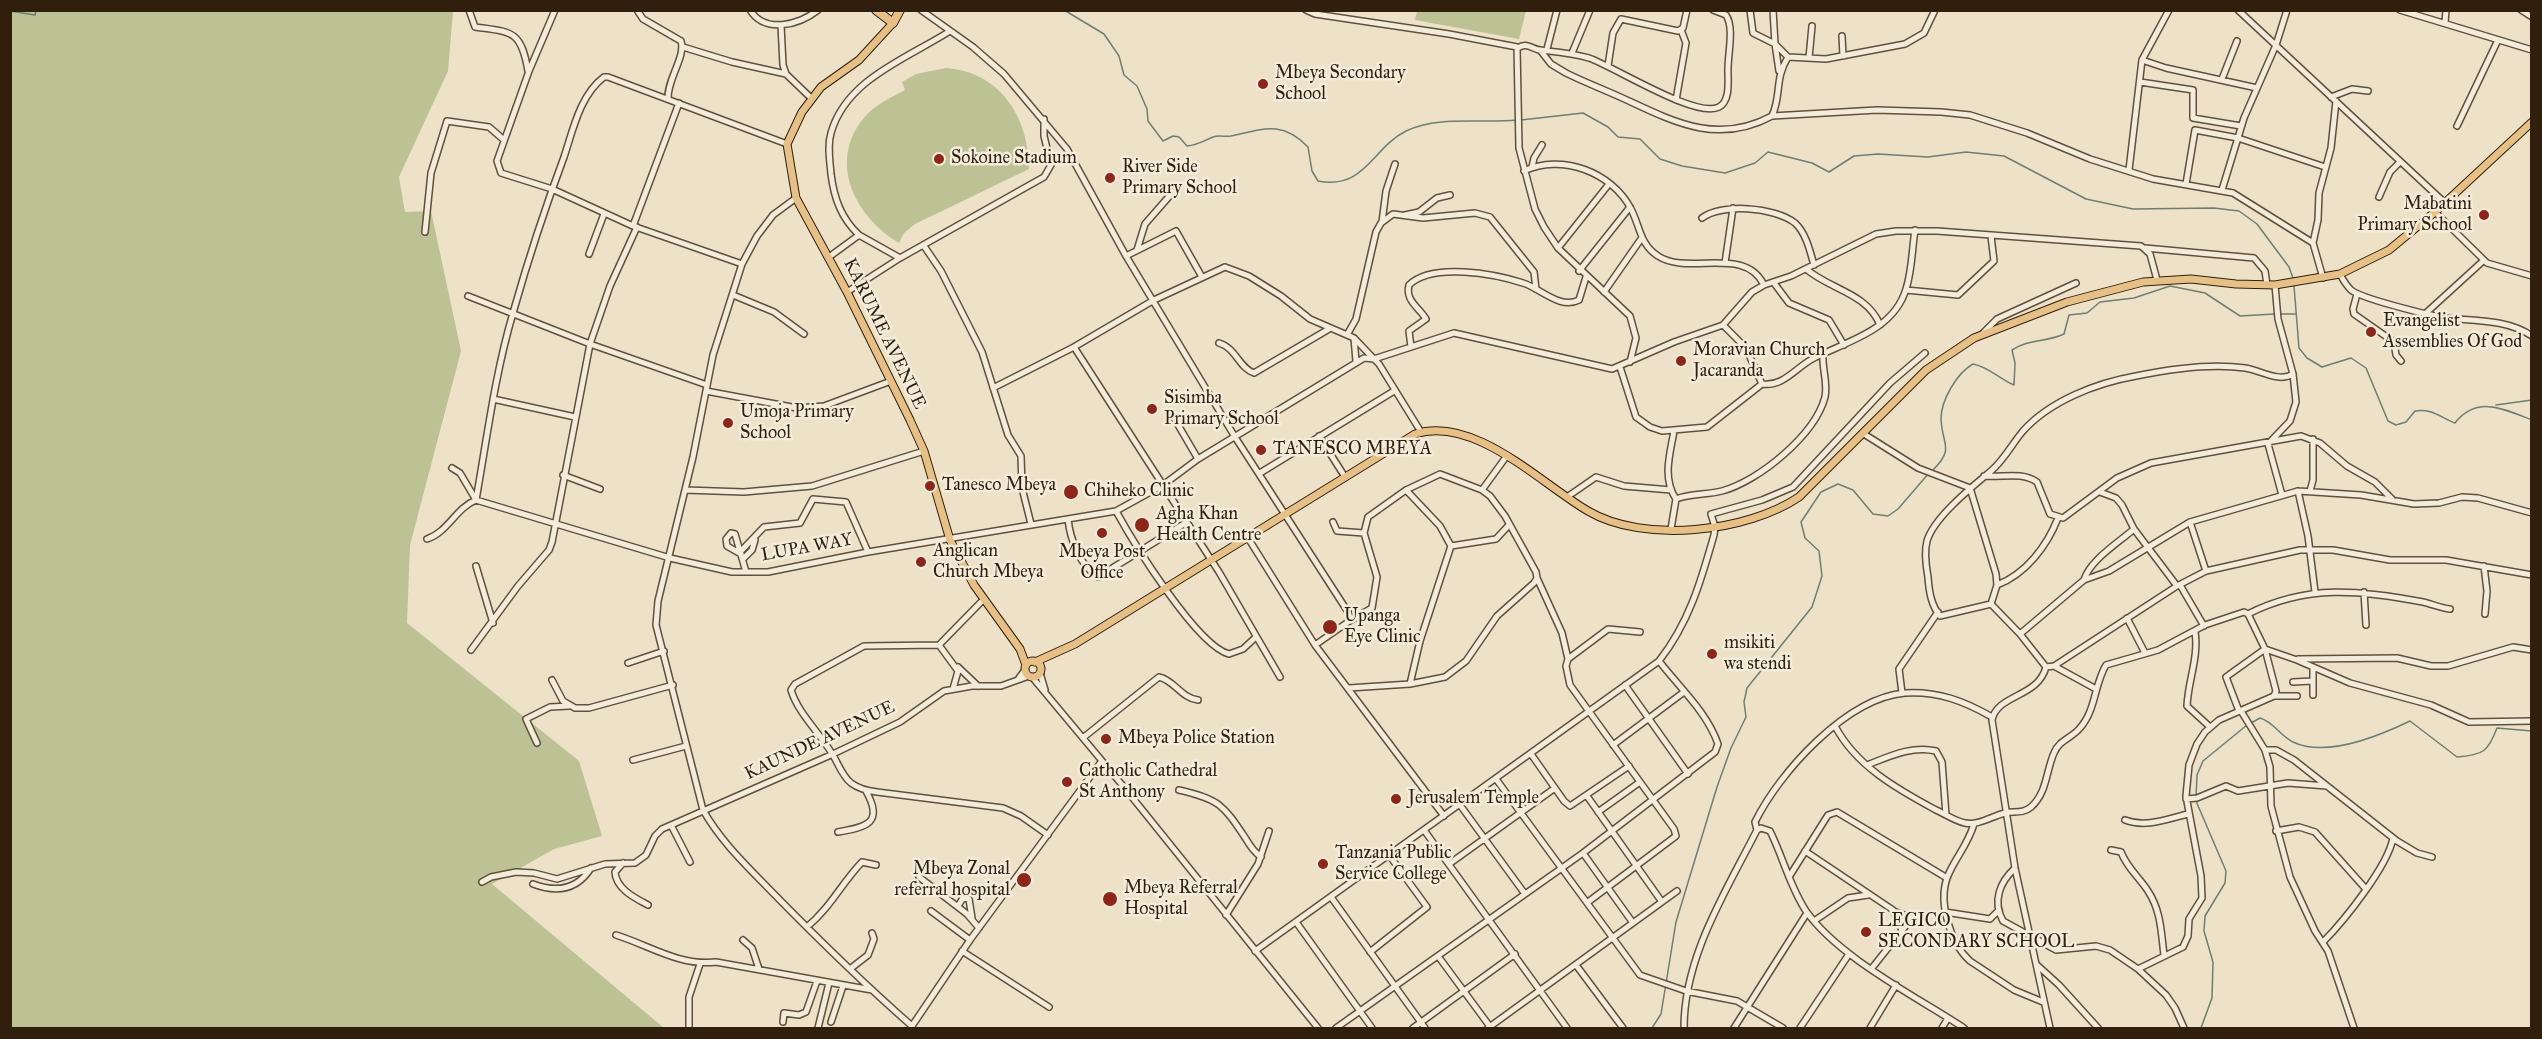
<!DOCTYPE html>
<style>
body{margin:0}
#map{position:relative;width:2542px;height:1039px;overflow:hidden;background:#ede1c8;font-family:"IM FELL Great Primer",serif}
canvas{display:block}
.frame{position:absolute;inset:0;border:12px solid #311f0d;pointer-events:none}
</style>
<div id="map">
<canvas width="2542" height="1039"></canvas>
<div class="frame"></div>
</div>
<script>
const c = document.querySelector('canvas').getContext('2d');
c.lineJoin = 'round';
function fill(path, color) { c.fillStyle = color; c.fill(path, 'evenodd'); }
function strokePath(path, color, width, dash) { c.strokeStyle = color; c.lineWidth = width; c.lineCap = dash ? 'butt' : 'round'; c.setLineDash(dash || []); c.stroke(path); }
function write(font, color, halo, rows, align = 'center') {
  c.font = font + ' "IM FELL Great Primer",serif'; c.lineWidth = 5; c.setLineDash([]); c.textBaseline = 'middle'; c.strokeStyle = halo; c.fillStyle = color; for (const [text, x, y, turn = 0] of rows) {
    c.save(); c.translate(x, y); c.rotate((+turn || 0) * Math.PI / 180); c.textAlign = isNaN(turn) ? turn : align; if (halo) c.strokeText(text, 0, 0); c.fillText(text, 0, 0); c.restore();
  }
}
const green = new Path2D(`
 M10 11H453L448 71 399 177 405 212 431 211 461 351 410 545 407 623 579 761 602 836 554 849 492 884 664 1028H11Z
 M1417 11V10L1526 11 1519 39 1415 20Z
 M946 68C1001 72 1029 118 1029 169L915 224 904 233 899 243C857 218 827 164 863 119 874 105 890 98 905 90L902 82 916 74Z`);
const stream = new Path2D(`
 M1064 10 1104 34 1119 56 1124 75 1137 86 1147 109 1148 121 1163 141 1173 136 1179 137 1187 146C1198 145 1203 141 1213 137 1218 135 1225 137 1231 136 1263 129 1282 120 1308 147L1312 171 1318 181C1365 190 1372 148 1406 131 1440 115 1480 124 1517 120
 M10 11 35 15 36 10
 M1521 120 1583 113 1608 127 1618 137 1640 139 1660 159 1682 166 1725 173 1755 163 1768 152 1812 163 1829 172 1854 156 1878 154 1928 157 1966 152 2004 156 2086 199 2133 209 2214 208 2239 211 2257 224 2289 267 2293 278
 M2294 286 2299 348 2307 358 2322 367 2351 358 2366 368 2388 421 2396 425 2406 422 2415 411C2431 408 2440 417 2455 423 2477 395 2504 409 2532 420
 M2280 314H2296
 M2496 405 2532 400
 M1933 470C1955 448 1942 445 1941 419 1941 400 1957 373 1973 364 1989 367 1998 378 2014 385L2015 363 2012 350C2031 338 2044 343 2064 334L2069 315 2087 313 2100 302 2134 298 2170 286 2205 293 2240 316 2275 314
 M2251 723 2260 718C2274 722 2280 736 2293 742 2326 758 2379 736 2410 721L2457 757C2483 755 2488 752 2497 728L2532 731
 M2196 797 2197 775 2203 761 2247 725
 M2196 801 2226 871 2225 883 2205 916 2204 931 2213 962 2212 998 2201 1028
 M1652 1028 1661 1014 1676 922 1717 787 1731 748 1746 717 1744 702 1747 688 1812 607 1822 576 1819 551 1805 538 1801 522 1821 492 1838 484 1853 490 1873 514 1888 516 1898 509 1929 473`);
const minor = new Path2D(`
 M469 10 475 27C512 32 521 30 528 71
 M555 10 529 71 497 161 501 173 552 189 633 226 742 264
 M637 10 643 19 681 41C686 57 667 79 668 99
 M750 10C765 34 799 25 818 10
 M921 10 973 47 1004 74 1067 149 1126 256 1235 437 1348 612 1351 620 1315 645
 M1306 10 1315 14 1449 34 1517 47 1519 148 1535 209 1544 227 1558 248 1630 316 1636 338 1630 362
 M1750 10 1753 33 1775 44 1779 71
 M1773 10 1775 44 1788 57
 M2238 10 2445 203
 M2400 10 2532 50
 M2521 10 2532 17
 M2445 23 2446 10
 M781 25 783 65 786 74 811 98
 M1842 36 1843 56
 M683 47 732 62 786 74
 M1518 48C1526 42 1531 48 1539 50 1557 52 1572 53 1589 58 1615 67 1696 119 1719 107 1730 101 1728 83 1728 73 1727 56 1735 29 1726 15L1713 10
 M1547 49 1557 10
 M1540 50 1551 64 1566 73C1586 83 1608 91 1629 101 1678 124 1720 144 1772 116 1782 94 1774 80 1788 57L1826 59 1905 44 1924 33 1935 10
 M1572 53 1590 10
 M1809 58 1812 26
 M2142 60 2166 68 2257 88
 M1608 66 1613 33 1621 19 1678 31 1683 28 1687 10
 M2222 79 2237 41
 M2140 82 2193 90V118L2241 126
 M2331 97 2352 89 2368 91
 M1676 100 1686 43 1681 30
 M1772 116 1877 110 1941 112 1970 115 2027 133 2090 159 2153 179 2233 193 2313 243
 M2457 126 2498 40
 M1532 167 1534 158 1542 145
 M2129 170 2142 60 2169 10
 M1524 171C1561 153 1612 172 1631 209 1640 226 1640 245 1658 256 1688 276 1745 245 1764 285
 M2186 184 2195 130 2238 138 2325 167
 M2222 190 2244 118 2276 45 2287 10
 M2379 197 2390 172 2400 162
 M796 198 773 215 757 236 742 264 713 355 693 457 658 601 656 625 703 810C721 842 748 867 773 893 818 939 864 984 912 1026L970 940 1101 762
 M2435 212 2487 263 2532 276
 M1405 215 1419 212 1437 198 1450 195
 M1702 218C1721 203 1775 207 1795 223 1806 233 1810 251 1814 265
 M1382 222 1386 191 1395 164
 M633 226 679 103
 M425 232 431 173 447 121 489 127 504 140
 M859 235C841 218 834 198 831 174 830 161 827 146 831 133 846 79 908 58 950 31
 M924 246 941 271 982 352 1008 435 1021 456 1022 488 1031 524
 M1558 248 1609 184
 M2145 248 2254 258 2265 271 2267 285
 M1137 250 1145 224 1173 192
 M589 254 604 214
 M1126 256 1176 231 1202 277
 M829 257 859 235 900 258
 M1725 263 1733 208
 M1806 269C1831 290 1867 293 1880 325
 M1579 271 1630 207
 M2340 274C2343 280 2347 286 2351 290 2362 299 2429 315 2445 318 2474 321 2507 319 2532 336
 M2323 278 2313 243 2318 220 2319 193 2331 148 2336 101
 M1774 283 1789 303 1829 320 1844 345
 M2275 285 2278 319 2293 374 2296 402 2290 421 2268 444 2282 495
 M1906 290 1958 295 1994 261 1991 236
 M847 292 900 258 1044 177 1051 165 1044 136V119
 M1604 292 1641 239
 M2357 294 2353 309 2354 314 2394 342 2396 355 2401 361
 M733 295 774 312 804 334
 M468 296 590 344 707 385
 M2426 313 2483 261
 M1723 325 1746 348 1762 384C1784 387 1796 367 1814 358 1848 341 1894 330 1906 289 1912 271 1912 249 1915 230
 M1982 334 1997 319 2076 283
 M1347 335 1356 319 1376 232 1381 223 1393 214 1423 218 1475 213 1490 217 1534 272 1536 289
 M1354 338 1356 361
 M1219 343C1236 348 1239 368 1254 373L1329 329
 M1074 347 1219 572 1280 677
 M1411 347 1409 331 1426 319C1419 307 1405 301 1409 285 1432 262 1495 274 1523 283 1540 288 1560 310 1579 300L1586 277
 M1620 367 1636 417 1650 427 1662 431 1707 427 1762 384
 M993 388 1074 347 1154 300 1225 267 1249 276 1281 296 1310 319 1354 338 1374 359 1454 333 1612 369 1674 342 1723 325 1752 292 1764 285 1791 276 1876 234 1896 231H1937L2141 246 2150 254 2157 280
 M706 391 797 408 824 406 891 381
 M493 399 575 417
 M1174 418 1198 459
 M1674 431C1670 454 1662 478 1676 499
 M1864 434 1918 468 1970 488 1996 574 1997 585 1991 604 2020 634 2046 667C2038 698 1997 694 1992 720L2015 868 2050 1028
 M1319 436 1345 477
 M452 468 460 473 476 500 670 558 732 572H768L868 552 1116 511 1163 485 1198 459 1364 358 1374 359 1379 364 1421 432
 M1260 473 1394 391
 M563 475 600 489
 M1984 476C2002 478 2021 471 2037 482L2050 514 2063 518 2117 478 2151 463 2301 436 2320 443 2347 466 2375 482 2392 499
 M685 490 744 492 812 486 924 451
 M1406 490 1440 526 1451 546 1420 641 1410 684
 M1482 490 1506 457
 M2298 491 2308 536 2315 592
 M2310 491 2313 480V439
 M2100 492 2116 498 2122 505 2134 529 2177 586
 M1567 497 1596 477 1624 486 1671 490
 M1116 511C1133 542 1197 646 1229 654L1243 649 1256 637
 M1068 519C1070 539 1080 566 1098 577L1187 522
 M1333 522 1337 531 1364 533
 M2190 522 2206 571
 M1671 529 1676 499C1690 493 1707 495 1722 491 1759 481 1815 435 1825 397 1828 383 1822 369 1823 355
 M1248 538 1315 645 1444 816
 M427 539C448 532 456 508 476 500 487 438 495 374 513 313 528 260 545 208 564 157 573 130 580 95 604 77H608L787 144
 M1451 546 1496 539 1509 525
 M741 551 764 527 800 523 813 499 846 502 868 552
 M741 554 727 546 726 539 731 533 735 534 746 572
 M743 559 752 550 755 540
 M476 566 493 623
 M2484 566 2487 591 2485 614
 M1537 578 1562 633 1568 659
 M2084 580C2090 560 2118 543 2134 529
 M1997 585C2026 574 2047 546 2058 518
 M2180 585 2204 626
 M2364 592 2366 625
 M1991 604 1940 616C1931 605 1929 591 1928 577 1926 566 1924 552 1927 541 1934 517 1972 487 1991 471 2004 460 2012 444 2023 431 2050 401 2096 383 2136 376 2170 369 2210 363 2245 368 2260 370 2279 383 2293 374
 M2248 614C2307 584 2360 590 2423 602 2432 604 2440 608 2450 609
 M2127 618 2145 653
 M2195 632C2199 657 2188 681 2187 706L2210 727
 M2020 634 2084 580 2109 571 2190 522 2298 491 2361 495 2414 504 2439 503 2462 497 2478 498 2532 513
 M939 645 983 600
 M471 650 518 586 549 550 552 542 590 344 610 286 637 227
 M2298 659 2397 658 2431 666H2448L2513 647 2532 650
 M628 663 664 651
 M2054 666 2096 689
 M958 667 978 686
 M2046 667 2054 666 2177 586 2206 571 2300 550H2333L2390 560H2446L2532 575
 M2313 668V695
 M1040 673 1045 690
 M1032 677 1123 786 1318 1028
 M1019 678 1025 670
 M552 680 563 701 575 708H589L673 685
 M2293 682 2312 681
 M1625 685 1688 774
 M1349 688 1410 684 1445 677 1466 661 1497 616 1534 583 1537 578 1536 572 1505 516 1490 496 1482 490 1440 474 1406 490 1368 517 1364 533 1377 577 1372 608 1351 620
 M953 689 958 671 939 645 864 646 795 684 791 690C798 713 818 731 831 752 838 762 841 775 851 783 859 789 868 791 877 792L1003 808 1021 816 1048 835
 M1902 693 1899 669 1938 612
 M2274 696H2297
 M2241 711 2265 750 2270 767 2271 806 2290 877 2315 931 2328 951 2354 1028
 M1835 726C1856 766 1897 789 1936 810 1945 814 1955 821 1965 823 1978 826 1992 816 2005 813 2014 811 2023 814 2031 807 2047 793 2046 771 2054 753 2059 740 2072 738 2080 728 2096 710 2094 685 2106 665L2158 650 2205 625 2244 612 2248 614 2265 649 2297 660 2350 683 2431 705 2469 722 2532 721
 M1084 737 1159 677C1174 680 1181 698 1198 700
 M537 743 526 719 550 707 569 706
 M1613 745 1684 692
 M2265 750H2276L2294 760 2397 841 2417 853 2432 857
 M1531 754 1564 801 1570 806 1629 766
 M633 760 686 746
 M1867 765C1888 757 1912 745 1936 751L1942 762 1946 815
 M1496 779 1640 975 1686 991 1737 1001 1783 1028
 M1179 790C1220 799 1224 806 1246 839 1250 846 1254 852 1261 857
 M1587 796 1662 902
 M2186 799 2197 798 2226 786 2238 791 2288 783 2327 786
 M1460 805 1525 894
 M1598 812 1640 782
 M2125 820C2146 828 2167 819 2188 814
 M1974 824C1967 847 1954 859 1947 878 1938 904 1951 944 1970 961L2014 990 2043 1002
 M671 825 690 862
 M1424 830 1567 1028
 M1757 830 1755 822C1779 773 1846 698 1905 693 1938 691 1964 701 1992 717
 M2276 831 2299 827 2315 832 2365 888
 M838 832C867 827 884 823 866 791
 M2111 850 2121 852C2127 868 2139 877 2148 891 2161 911 2161 931 2164 955
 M1805 851 1893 910 1902 930
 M1583 853 1633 923
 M623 863 615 872C616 889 635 898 648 905
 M1449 864 1555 788
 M2015 868C2000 882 1992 901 2003 921L2056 950 2096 946 2110 950 2138 969 2166 995 2175 1008 2184 1028
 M919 877 967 914 979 928
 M1789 877 1828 815 1837 812 1947 878
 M482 882 491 877 516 872 534 873 557 879 605 864 635 863 646 855 655 836 662 829 833 754 900 722 944 691 972 686H1001L1029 676
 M533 884C557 893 577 890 591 868
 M1331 897 1425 1028
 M1588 902 1676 836 1674 829 1570 685 1566 666 1568 659 1608 629 1640 632
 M958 906 963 898 969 899 972 918
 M931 911 970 940
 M1945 912 1990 919 1999 910
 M1226 915 1258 864 1269 831
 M1814 921 1848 898 1868 895
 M1296 922 1372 1028
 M807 927C831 907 841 884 862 862L876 865
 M616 935C651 946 679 966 716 962L872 990
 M743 940 752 948 759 969
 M2323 942C2344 921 2388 866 2393 838
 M962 951 1049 1007
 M1255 951 1659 661C1689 623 1701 581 1714 535L1715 527 1711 514 1762 500 1793 487 1890 383 1925 353
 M1370 952 1427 907 1389 855
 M1438 956 1491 1028
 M1576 965 1623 1028
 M2037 965 2059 985 2098 1028
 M1872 968 1912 918 1896 912
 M850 969 868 955 874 939 872 933
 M2138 969 2183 947 2188 936 2189 919 2202 898 2201 876 2186 796 2189 765 2197 744 2205 732 2219 720 2274 696 2276 691 2265 649 2226 677 2239 711
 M783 1022 784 1013 799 1015 806 1012 817 981
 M831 1022 843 986
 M689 1028V997L700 964
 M818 1028 829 983
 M1336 1028 1583 853 1715 752 1718 744C1707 712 1679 687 1659 661
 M1413 1028 1515 954
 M1488 1028 1677 891
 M1684 1028C1684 957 1725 893 1757 830L1761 828 1770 831C1783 857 1790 887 1806 911 1838 957 1917 997 1964 1028
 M1734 1028 1807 913
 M1800 1028 1849 954
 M1870 1028 1896 985
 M1942 1028 1948 1018`);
const major = new Path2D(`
 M893 23 859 60 821 87 802 112 787 144 796 198 847 292 910 420 924 451 950 540 974 585 1020 649 1026 665
 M1025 669a8 8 0 1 1 16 0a8 8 0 1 1-16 0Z
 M1035 662 1075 644 1415 434C1474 415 1540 483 1588 511 1644 544 1747 532 1799 497L1926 370 1974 338 2067 302 2143 282 2191 279 2236 284 2275 285 2340 274 2389 250 2435 212 2532 122`);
const highway = new Path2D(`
 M876 10 893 23 900 10`);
const markers = [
 [1263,84,6,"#8f2418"],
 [939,159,6,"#8f2418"],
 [1110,178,6,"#8f2418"],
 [2484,215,6,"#8f2418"],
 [2371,332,6,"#8f2418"],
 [1681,361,6,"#8f2418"],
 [1152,409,6,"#8f2418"],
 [728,423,6,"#8f2418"],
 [1261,450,6,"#8f2418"],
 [930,486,6,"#8f2418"],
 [1071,492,8,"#8f2418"],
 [1142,525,8,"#8f2418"],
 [1102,533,6,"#8f2418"],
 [921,562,6,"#8f2418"],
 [1330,627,8,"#8f2418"],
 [1712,654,6,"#8f2418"],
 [1106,739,6,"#8f2418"],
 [1067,782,6,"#8f2418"],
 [1396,799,6,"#8f2418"],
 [1323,864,6,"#8f2418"],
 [1024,880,8,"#8f2418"],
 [1110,899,8,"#8f2418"],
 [1866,932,6,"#8f2418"]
];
const poiNames = [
 ["Mbeya Secondary",1275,74],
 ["School",1275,95],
 ["Sokoine Stadium",951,159],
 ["River Side",1122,168],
 ["Primary School",1122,189],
 ["Mabatini",2472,205,"right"],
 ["Primary School",2472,226,"right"],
 ["Evangelist",2383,322],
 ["Assemblies Of God",2383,343],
 ["Moravian Church",1693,351],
 ["Jacaranda",1693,372],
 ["Sisimba",1164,399],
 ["Primary School",1164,420],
 ["Umoja Primary",740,413],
 ["School",740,434],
 ["TANESCO MBEYA",1273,450],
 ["Tanesco Mbeya",942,486],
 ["Chiheko Clinic",1084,492],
 ["Agha Khan",1156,515],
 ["Health Centre",1156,536],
 ["Anglican",933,552],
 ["Church Mbeya",933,573],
 ["Mbeya Post",1102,553,"center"],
 ["Office",1102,574,"center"],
 ["Upanga",1344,617],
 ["Eye Clinic",1344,638],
 ["msikiti",1724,644],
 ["wa stendi",1724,665],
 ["Mbeya Police Station",1118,739],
 ["Catholic Cathedral",1079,772],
 ["St Anthony",1079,793],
 ["Jerusalem Temple",1408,799],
 ["Tanzania Public",1335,854],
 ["Service College",1335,875],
 ["Mbeya Zonal",1010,870,"right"],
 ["referral hospital",1010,891,"right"],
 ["Mbeya Referral",1124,889],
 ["Hospital",1124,910],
 ["LEGICO",1878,922],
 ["SECONDARY SCHOOL",1878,943]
];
const streetNames = [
 ["KARUME AVENUE",884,334,64],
 ["LUPA WAY",807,548,-10],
 ["KAUNDE AVENUE",820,741,-25]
];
fill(green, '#bcc294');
strokePath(stream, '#6f7e73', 1.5);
strokePath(minor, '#60503c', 8);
strokePath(major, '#311f0d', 9);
strokePath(highway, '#311f0d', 10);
strokePath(minor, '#f3ecdb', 5);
strokePath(major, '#e6c084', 7);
strokePath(highway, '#e6c084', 8);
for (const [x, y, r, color] of markers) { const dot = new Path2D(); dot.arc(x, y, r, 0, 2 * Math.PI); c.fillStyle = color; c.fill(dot); strokePath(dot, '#f3ecdb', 2); }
write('18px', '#311f0d', '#f3ecdb', poiNames, 'left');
write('18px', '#311f0d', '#f3ecdb', streetNames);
</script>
